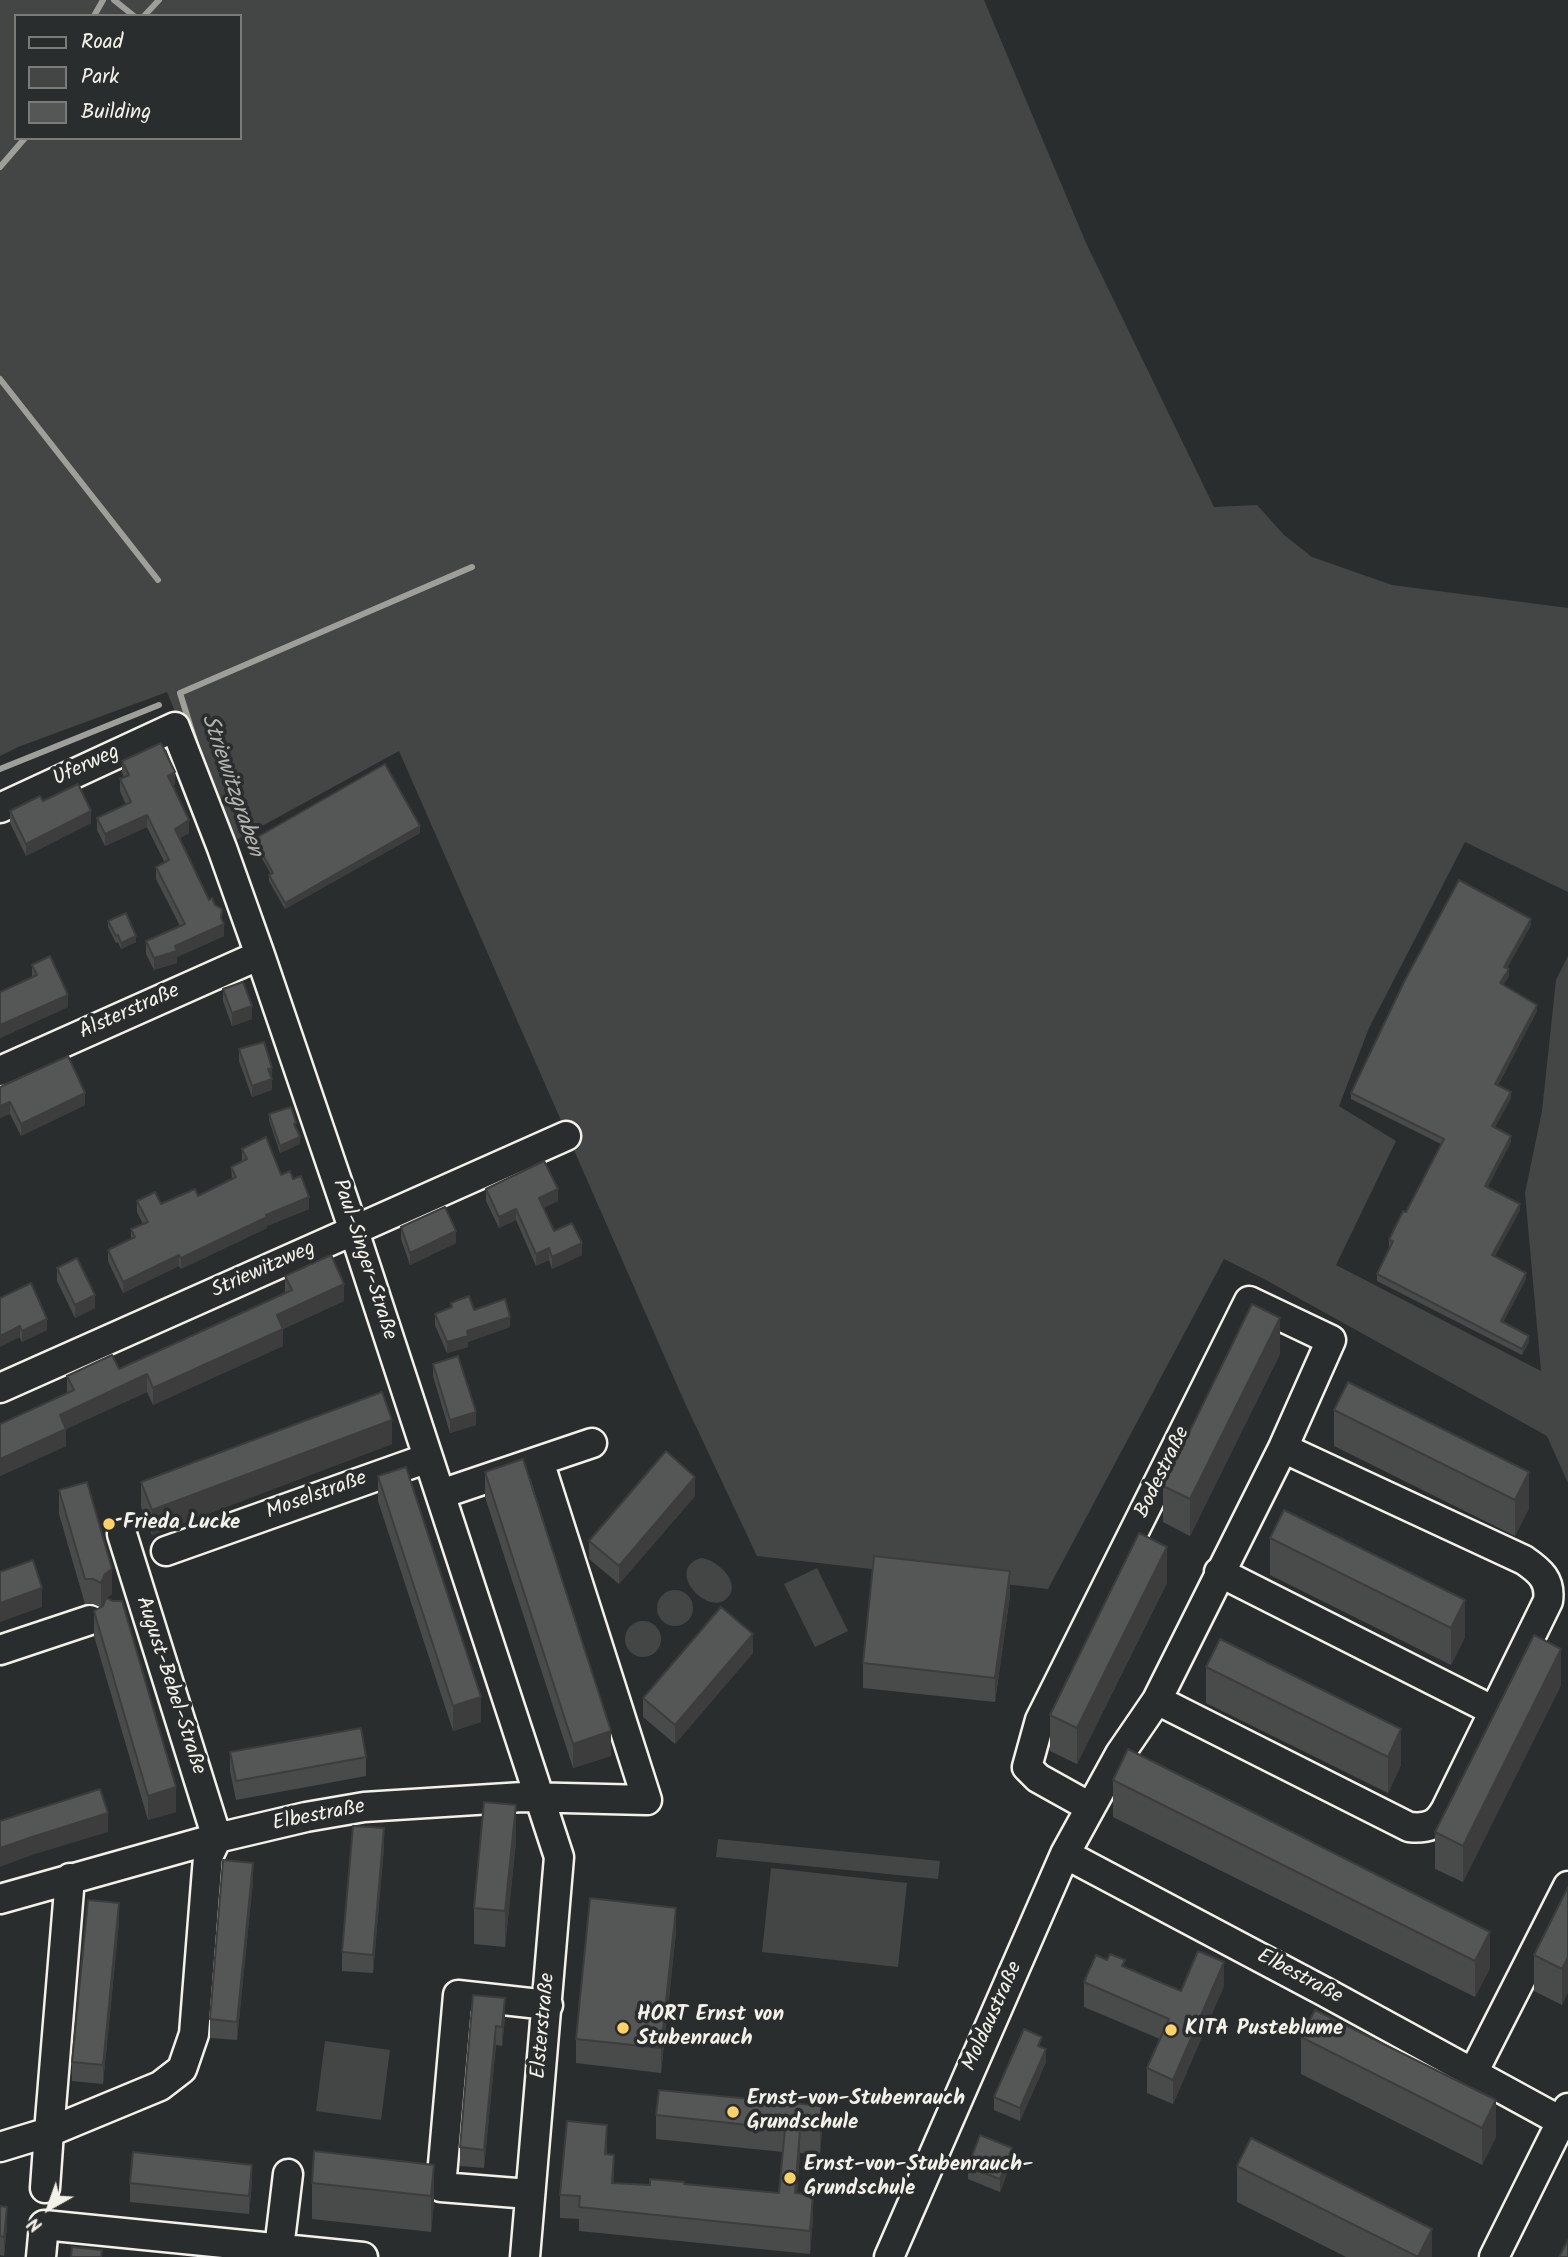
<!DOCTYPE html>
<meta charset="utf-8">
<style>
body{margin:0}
#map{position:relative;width:1568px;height:2257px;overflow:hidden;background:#2a2d2e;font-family:Kalam,sans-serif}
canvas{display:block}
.legend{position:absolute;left:14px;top:14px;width:228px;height:126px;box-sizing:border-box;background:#2a2d2e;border:2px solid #7b7b78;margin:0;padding:9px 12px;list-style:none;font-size:21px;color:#f4f1e8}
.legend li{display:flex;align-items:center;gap:14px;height:35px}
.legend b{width:35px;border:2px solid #7b7b78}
.north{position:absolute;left:14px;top:2173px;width:70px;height:70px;-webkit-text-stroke:5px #2a2d2e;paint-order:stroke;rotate:220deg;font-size:19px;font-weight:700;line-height:28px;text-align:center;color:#f4f1e8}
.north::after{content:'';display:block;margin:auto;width:24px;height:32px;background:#f4f1e8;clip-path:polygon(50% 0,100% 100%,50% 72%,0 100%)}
</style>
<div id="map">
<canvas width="1568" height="2257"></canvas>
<ul class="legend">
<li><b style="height:9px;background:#2a2d2e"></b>Road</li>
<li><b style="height:19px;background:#444645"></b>Park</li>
<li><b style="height:19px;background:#555756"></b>Building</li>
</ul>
<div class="north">N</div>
</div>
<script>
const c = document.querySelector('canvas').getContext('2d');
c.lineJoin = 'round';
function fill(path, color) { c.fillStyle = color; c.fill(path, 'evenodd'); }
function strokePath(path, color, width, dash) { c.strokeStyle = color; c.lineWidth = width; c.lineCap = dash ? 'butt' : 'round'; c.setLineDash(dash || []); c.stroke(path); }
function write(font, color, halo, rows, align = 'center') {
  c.font = font + ' Kalam,sans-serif'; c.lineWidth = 7; c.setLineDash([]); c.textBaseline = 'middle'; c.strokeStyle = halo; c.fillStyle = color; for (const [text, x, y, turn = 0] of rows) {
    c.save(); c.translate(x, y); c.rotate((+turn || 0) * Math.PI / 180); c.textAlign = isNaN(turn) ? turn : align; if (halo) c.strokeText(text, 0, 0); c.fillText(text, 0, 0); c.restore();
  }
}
const green = new Path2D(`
 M0 0H984L1086 243 1214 507 1257 505 1284 535 1312 557 1392 585 1568 608V892L1465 842 1369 1028 1339 1106 1396 1141 1336 1265 1541 1371 1525 1193 1542 1111 1556 980 1568 956V1483L1547 1436 1266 1280 1224 1259 1048 1589 757 1556 684 1401 399 751 229 844 167 692 18 747 0 756ZM16 16H240V138H16Z
 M701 1558C717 1559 745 1585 725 1600 705 1614 665 1569 701 1558Z
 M817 1568 848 1631 815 1647 784 1584Z
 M657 1608a18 18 0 1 1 36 0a18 18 0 1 1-36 0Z
 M625 1639a18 18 0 1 1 36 0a18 18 0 1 1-36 0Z
 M718 1839 940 1861 938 1879 716 1857Z
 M771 1868 907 1883 898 1967 762 1952Z
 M325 2041 390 2050 381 2120 316 2111Z`);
const stream = new Path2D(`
 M114 0 134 16
 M94 16 103 0
 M144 16 159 0
 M0 167 25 138
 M0 379 158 580
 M196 744 180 693 472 567
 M0 769 159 705`);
const minor = new Path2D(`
 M0 808 175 727 222 848 260 955 354 1231 559 1857 525 2257
 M0 1071 260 955
 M0 1388 566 1136
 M441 1494 592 1443
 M166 1551 428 1458
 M1219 1572 1494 1711
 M0 1650 90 1620
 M1157 1700 1409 1827C1428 1829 1437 1825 1446 1809L1548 1601C1551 1580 1540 1571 1524 1560L1283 1448
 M1065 1854 1325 1992 1568 2125
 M0 1899 217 1838 306 1817 364 1807 523 1797 647 1800 539 1461
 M1473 2073 1568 1886
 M0 2147 49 2132 70 1878
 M45 2188 49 2132 160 2086 182 2069 194 2034 208 1857 217 1838 122 1534
 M529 2194 441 2187 458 1995 548 2005
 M41 2257 44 2225 363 2257
 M278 2257 288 2174
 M889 2257 1065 1854 1120 1754 1157 1700 1283 1448 1331 1340 1249 1301 1040 1720 1027 1767 1038 1778 1090 1807
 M1494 2257 1568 2108`);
const wall = new Path2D(`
 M122 761 175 784 172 786 189 833 180 838 209 900 222 919 224 936 177 957V963L154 970 146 954V941L180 926 156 879V867L165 863 147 827 105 846 97 830V818L126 805 120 791V779L124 777 122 773Z
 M43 801 91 823 26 856 10 823V811Z
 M420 833 285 909 269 881V875L271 874 254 845V839Z
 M108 921 136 942 121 949 118 942 116 943 108 927Z
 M1531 925 1507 968 1509 976 1503 985 1537 1011 1498 1085 1511 1098 1494 1128 1511 1142 1487 1188 1520 1210 1494 1257 1526 1279 1503 1322 1529 1342 1522 1355 1377 1281V1274L1391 1247 1389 1246V1240L1406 1212 1441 1144 1351 1099V1093Z
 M32 965 68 1007 0 1038V992L32 977Z
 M223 989 252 1019 232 1026 223 1001Z
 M239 1049 272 1068V1090L252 1097 239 1061Z
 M0 1087 85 1105 21 1136 10 1114Z
 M269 1114 300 1144 280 1153 269 1120Z
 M242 1149 281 1175 293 1179 309 1209 267 1226V1228L181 1269 179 1266 123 1293 108 1261V1250L131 1239V1229L143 1224 137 1212V1201L161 1204 198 1196 232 1179 231 1167 242 1161Z
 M486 1189 558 1201 543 1208 554 1231 582 1255 552 1269 549 1260 536 1266 516 1220 499 1228 486 1201Z
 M401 1227 456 1243 410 1265 401 1239Z
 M57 1268 95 1308 75 1318 57 1281Z
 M285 1276 344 1301 283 1329V1346L153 1405 147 1392 66 1429V1446L0 1476 67 1393V1376L119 1369 285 1293Z
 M0 1298 47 1330 22 1342Z
 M451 1303 510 1327 468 1342V1347L447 1353 435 1325V1314L451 1308Z
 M1280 1354 1190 1536 1163 1522V1486Z
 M433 1364 476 1425 450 1433 433 1376Z
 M1348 1382 1529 1508 1515 1536 1334 1446V1410Z
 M392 1444 152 1535 141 1507V1482Z
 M485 1472 611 1756 573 1768 485 1497Z
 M378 1476 481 1722 453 1731 378 1501Z
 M59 1490 112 1594 105 1599 101 1607 176 1812 148 1820 94 1636V1611L100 1607 93 1604H85L59 1514Z
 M695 1496 619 1584 589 1559V1541Z
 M1284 1510 1465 1637 1451 1665 1270 1575V1538Z
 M1167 1583 1077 1764 1050 1751V1715Z
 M1010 1595 995 1702 863 1688V1663Z
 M1220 1639 1401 1765 1388 1793 1206 1703V1667Z
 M753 1653 675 1744 643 1717V1698Z
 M1561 1685 1463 1882 1435 1869V1832Z
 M230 1752 366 1757V1776L236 1800 230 1771Z
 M1113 1780 1490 1968 1475 1997 1113 1817Z
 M516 1841 505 1947 474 1944V1908Z
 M384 1847 373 1973 342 1971V1952Z
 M253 1881 237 2040 210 2038V2019Z
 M1568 1887 1562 2005 1534 1991V1955Z
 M119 1922 103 2084 72 2081V2062Z
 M676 1932 661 2073 576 2063V2039Z
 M1125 1967 1181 1991 1224 1986 1173 2104 1147 2093V2068L1160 2039 1084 2007V1982Z
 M473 1995 505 2017 502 2046 496 2045 484 2168 460 2166V2147Z
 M1301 2037 1496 2100V2137L1482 2165 1301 2074Z
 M1042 2048 1046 2062 1020 2121 994 2110V2097Z
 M656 2115 822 2129 820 2154 800 2153 797 2193 813 2218 810 2254 579 2231V2219L560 2218V2195L607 2149V2154L614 2183 650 2185 684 2184 779 2193 783 2152 656 2139Z
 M1012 2160 1000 2192 968 2179V2167Z
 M434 2165V2202L431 2232 312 2219V2183Z
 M1237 2166 1432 2257H1346L1237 2202Z
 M130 2183H252L249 2214 130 2202Z
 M0 2206 7 2226 4 2256 0 2255Z`);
const shadedWall = new Path2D(`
 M175 772V784L168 788V776Z
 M91 811V823L26 856V844Z
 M147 815V827L105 846V834Z
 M189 820V833L175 841V829Z
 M420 826V833L285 909V903Z
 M222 909V925L224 924V936L177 957V963L154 970V958L175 946Z
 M1531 919V925L1504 973V967Z
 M136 936V942L121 949V943Z
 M1509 969V976L1500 990V983Z
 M68 995V1007L0 1038V1025Z
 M1537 1005V1011L1495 1090V1084Z
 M252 1006V1019L232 1026V1013Z
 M272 1068V1079L271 1080 272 1079V1090L252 1097V1086L268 1069Z
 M1511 1092V1098L1492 1133V1126Z
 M85 1093V1105L21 1136V1124Z
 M10 1102V1114L0 1118V1106Z
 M1511 1136V1142L1485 1193V1186Z
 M300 1137V1144L280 1153V1146Z
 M558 1189V1201L539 1210V1198Z
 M309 1197V1209L267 1226V1228L181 1269V1258L266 1215Z
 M1520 1204V1210L1492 1262V1255Z
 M516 1209V1220L499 1228V1217Z
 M456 1231V1243L410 1265V1253Z
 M582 1243V1255L552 1269V1257Z
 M549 1248V1260L536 1266V1254Z
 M179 1255V1266L123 1293V1282Z
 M1526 1273V1279L1501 1327V1321Z
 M344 1284V1301L283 1329V1346L153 1405V1388L277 1315Z
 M95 1295V1308L75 1318V1305Z
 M510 1317V1327L468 1342V1347L447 1353V1342L467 1331Z
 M1280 1318V1354L1190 1536V1499Z
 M47 1319V1330L22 1342V1331Z
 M20 1326V1337L0 1347V1336Z
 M1529 1336V1342L1522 1355V1349Z
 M147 1374V1392L66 1429V1446L0 1476V1459L60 1415Z
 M476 1412V1425L450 1433V1420Z
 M392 1420V1444L152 1535V1510Z
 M1529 1472V1508L1515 1536V1500Z
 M695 1477V1496L619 1584V1566Z
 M1167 1547V1583L1077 1764V1728Z
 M112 1569V1594L105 1599 101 1607V1583L105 1574Z
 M1010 1571V1595L995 1702V1678Z
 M42 1588V1607L0 1622V1603Z
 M1465 1600V1637L1451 1665V1628Z
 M753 1634V1653L675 1744V1725Z
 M1561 1649V1685L1463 1882V1846Z
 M481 1697V1722L453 1731V1706Z
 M1401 1729V1765L1388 1793V1757Z
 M611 1731V1756L573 1768V1744Z
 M176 1787V1812L148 1820V1796Z
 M516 1805V1841L505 1947V1911Z
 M108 1813V1832L32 1855 0 1867V1848L32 1837Z
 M384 1828V1847L373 1973V1955Z
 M253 1863V1881L237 2040V2022Z
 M119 1903V1922L103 2084V2065Z
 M676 1908V1932L661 2073V2048Z
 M1490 1932V1968L1475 1997V1961Z
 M1568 1957V1993L1562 2005V1969Z
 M1224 1962V1986L1173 2104V2080Z
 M505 1998V2017L502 2046V2027Z
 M496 2026V2045L484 2168V2150Z
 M1046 2049V2062L1020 2121V2108Z
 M1496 2100V2137L1482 2165V2128Z
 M822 2106V2129L820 2154V2131Z
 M607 2125V2149L605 2177V2154Z
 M800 2129V2153L795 2216V2193Z
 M1012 2148V2160L1000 2192V2179Z
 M614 2155V2178L612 2206V2183Z
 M252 2165V2183L249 2214V2196Z
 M434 2165V2202L431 2232V2196Z
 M813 2195V2218L810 2254V2231Z
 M7 2207V2226L4 2256V2237Z
 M1432 2229V2257H1418Z`);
const building = new Path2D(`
 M161 743 175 772 168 776 189 820 175 829 209 900 212 898 215 905 222 909 221 918 224 924 175 946 177 951 154 958 146 941 185 924 156 867 169 860 147 815 105 834 97 818 131 802 120 779 129 775 122 761Z
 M385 764 420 826 285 903 269 875 273 873 254 839Z
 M78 784 91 811 26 844 10 811 40 796 43 801Z
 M1459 880 1531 919 1504 967 1509 969 1500 983 1537 1005 1495 1084 1511 1092 1492 1126 1511 1136 1485 1186 1520 1204 1492 1255 1526 1273 1501 1321 1529 1336 1522 1349 1377 1274 1393 1241 1389 1240 1403 1211 1406 1212 1444 1139 1351 1093 1405 980Z
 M126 913 136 936 121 943 118 935 116 936 108 921Z
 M50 956 68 995 0 1025V992L37 975 32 965Z
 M243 982 252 1006 232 1013 223 989Z
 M264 1042 272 1068 268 1069 272 1079 252 1086 239 1049Z
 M68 1056 85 1093 21 1124 10 1102 0 1106V1087Z
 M291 1107 296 1123 294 1124 300 1137 280 1146 269 1114Z
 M266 1137 281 1175 290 1171 293 1179 301 1176 309 1197 266 1215 267 1217 181 1258 179 1255 123 1282 108 1250 135 1237 131 1229 148 1222 137 1201 155 1192 161 1204 195 1189 198 1196 236 1177 231 1167 247 1159 242 1149Z
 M544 1161 558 1189 539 1198 554 1231 572 1223 582 1243 552 1257 549 1248 536 1254 516 1209 499 1217 486 1189Z
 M445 1207 456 1231 410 1253 401 1227Z
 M331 1255 344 1284 277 1315 283 1329 153 1388 147 1374 60 1415 66 1429 0 1459V1424L74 1390 67 1376 112 1355 119 1369 292 1290 285 1276Z
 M77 1258 95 1295 75 1305 57 1268Z
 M31 1283 47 1319 22 1331 20 1326 0 1336V1298Z
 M469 1296 474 1310 505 1299 510 1317 467 1331 468 1336 447 1342 435 1314 452 1307 451 1303Z
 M1252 1304 1280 1318 1190 1499 1163 1486Z
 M458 1356 476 1412 450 1420 433 1364Z
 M1348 1382 1529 1472 1515 1500 1334 1410Z
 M382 1392 392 1420 152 1510 141 1482Z
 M666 1451 695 1477 619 1566 589 1541Z
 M523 1459 611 1731 573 1744 485 1472Z
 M406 1467 481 1697 453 1706 378 1476Z
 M87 1482 112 1569 105 1574 101 1583 93 1579H85L59 1490Z
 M1284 1510 1465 1600 1451 1628 1270 1538Z
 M1139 1533 1167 1547 1077 1728 1050 1715Z
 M874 1556 1010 1571 995 1678 863 1663Z
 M33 1560 42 1588 0 1603V1572Z
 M106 1598 113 1601H122L176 1787 148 1796 94 1611 103 1606Z
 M721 1607 753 1634 675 1725 643 1698Z
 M1534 1635 1561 1649 1463 1846 1435 1832Z
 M1220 1639 1401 1729 1388 1757 1206 1667Z
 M361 1728 366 1757 236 1781 230 1752Z
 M1128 1749 1490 1932 1475 1961 1113 1780Z
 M100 1789 108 1813 32 1837 0 1848V1821Z
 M484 1802 516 1805 505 1911 474 1908Z
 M353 1826 384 1828 373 1955 342 1952Z
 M223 1860 253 1863 237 2022 210 2019Z
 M1568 1887V1957L1562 1969 1534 1955Z
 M590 1898 676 1908 661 2048 576 2039Z
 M88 1900 119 1903 103 2065 72 2062Z
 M1198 1951 1224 1962 1173 2080 1147 2068 1169 2019 1084 1982 1096 1955 1107 1960 1110 1954 1125 1960 1122 1966 1181 1991Z
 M473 1995 505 1998 502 2027 496 2026 484 2150 460 2147Z
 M1315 2010 1496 2100 1482 2128 1301 2037Z
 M1024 2029 1042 2037 1038 2046 1046 2049 1020 2108 994 2097Z
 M659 2090 822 2106 820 2131 800 2129 795 2193 813 2195 810 2231 579 2207 580 2196 560 2195 567 2121 607 2125 605 2154 614 2155 612 2183 650 2185V2179L684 2182V2184L779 2193 785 2129 656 2115Z
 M980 2135 1012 2148 1000 2179 968 2167Z
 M1251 2138 1432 2229 1418 2257 1237 2166Z
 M314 2151 434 2165 431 2196 312 2183Z
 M133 2152 252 2165 249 2196 130 2183Z
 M0 2206 7 2207 4 2237 0 2236Z
 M1568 2240V2257H1559Z
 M72 2247 102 2250 101 2257H71Z`);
const markers = [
 [109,1524,7,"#ffd166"],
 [623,2028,7,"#ffd166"],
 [1171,2030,7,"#ffd166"],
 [733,2112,7,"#ffd166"],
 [790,2178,7,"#ffd166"]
];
const streetNames = [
 ["Uferweg",87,767,-25],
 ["Alsterstraße",130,1013,-24],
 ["Paul-Singer-Straße",363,1260,72],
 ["Striewitzweg",264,1271,-24],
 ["Bodestraße",1164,1473,-64],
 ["Moselstraße",317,1497,-20],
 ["August-Bebel-Straße",169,1686,72],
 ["Elbestraße",319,1817,-11],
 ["Elbestraße",1299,1978,28],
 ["Moldaustraße",994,2017,-66],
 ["Elsterstraße",545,2026,-85]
];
const poiNames = [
 ["Frieda Lucke",123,1524],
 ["HORT Ernst von",637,2016],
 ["Stubenrauch",637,2040],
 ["KITA Pusteblume",1185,2030],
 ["Ernst-von-Stubenrauch",747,2100],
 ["Grundschule",747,2124],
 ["Ernst-von-Stubenrauch-",804,2166],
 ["Grundschule",804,2190]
];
const waterNames = [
 ["Striewitzgraben",230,786,71]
];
fill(green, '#444645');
strokePath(stream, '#9f9f9a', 6);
strokePath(minor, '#f4f1e8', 33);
strokePath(minor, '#2a2d2e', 28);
fill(wall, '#494b4a');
fill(shadedWall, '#3c3d3c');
fill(building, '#555756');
strokePath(building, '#3c3d3c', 2);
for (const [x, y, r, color] of markers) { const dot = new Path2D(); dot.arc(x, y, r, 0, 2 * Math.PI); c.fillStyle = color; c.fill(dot); strokePath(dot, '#2a2d2e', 2.5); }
write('21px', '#f4f1e8', '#2a2d2e', streetNames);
write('bold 21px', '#f4f1e8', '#2a2d2e', poiNames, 'left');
write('italic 23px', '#b5b3ae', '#2a2d2e', waterNames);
</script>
